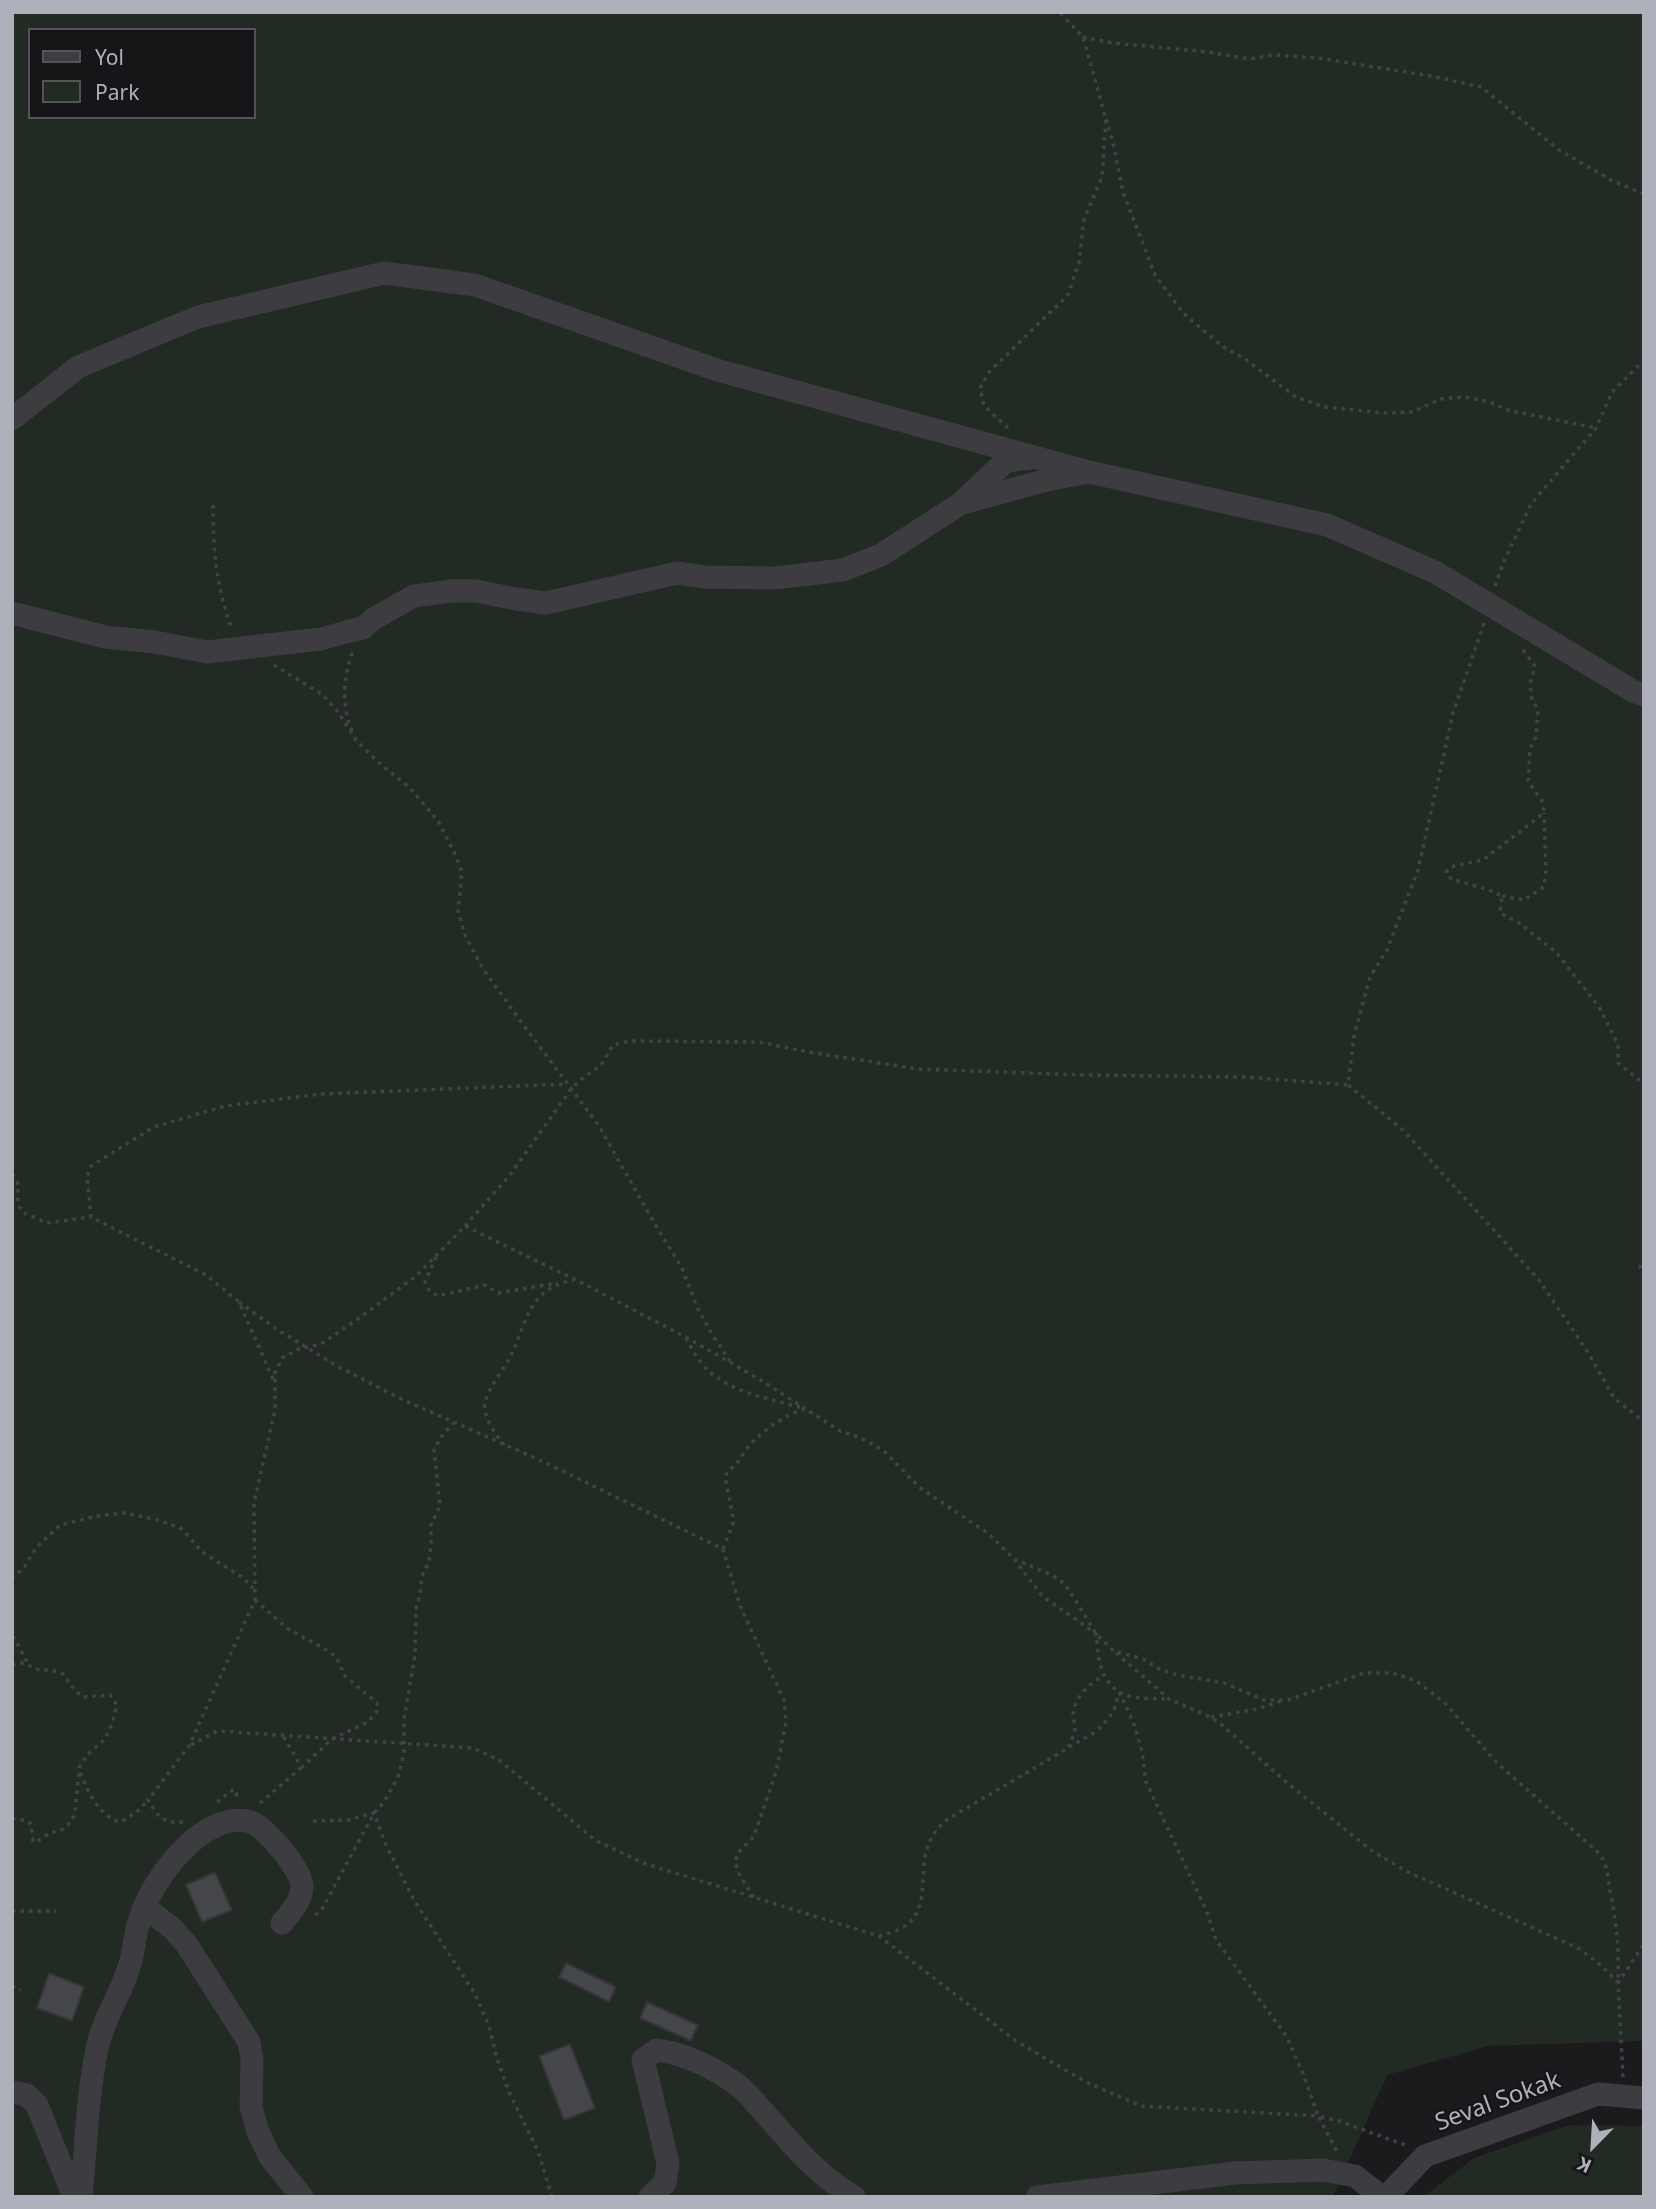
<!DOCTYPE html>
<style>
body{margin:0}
#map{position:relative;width:1656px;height:2209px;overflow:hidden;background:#1b1a1d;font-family:"Noto Sans",sans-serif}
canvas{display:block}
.frame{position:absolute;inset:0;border:14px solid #aeb1bb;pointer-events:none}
.legend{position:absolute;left:28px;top:28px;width:228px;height:91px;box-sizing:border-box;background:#161518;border:2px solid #535359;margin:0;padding:9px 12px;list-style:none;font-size:21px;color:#aeb1bb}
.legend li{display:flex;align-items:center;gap:14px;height:35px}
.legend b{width:35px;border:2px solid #535359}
.north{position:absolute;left:1558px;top:2111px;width:70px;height:70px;-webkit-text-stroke:5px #161518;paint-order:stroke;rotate:204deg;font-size:19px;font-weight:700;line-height:28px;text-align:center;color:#aeb1bb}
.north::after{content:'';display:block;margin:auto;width:24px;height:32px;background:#aeb1bb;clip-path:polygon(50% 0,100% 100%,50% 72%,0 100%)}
</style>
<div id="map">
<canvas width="1656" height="2209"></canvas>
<div class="frame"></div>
<ul class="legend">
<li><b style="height:9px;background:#3c3c41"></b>Yol</li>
<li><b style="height:19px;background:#222a24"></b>Park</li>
</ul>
<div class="north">K</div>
</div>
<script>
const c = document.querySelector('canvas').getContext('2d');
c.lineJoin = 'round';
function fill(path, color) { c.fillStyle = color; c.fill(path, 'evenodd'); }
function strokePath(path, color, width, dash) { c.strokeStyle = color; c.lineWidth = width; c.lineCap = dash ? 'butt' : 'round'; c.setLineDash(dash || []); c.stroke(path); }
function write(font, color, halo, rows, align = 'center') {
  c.font = font + ' "Noto Sans",sans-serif'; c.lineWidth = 5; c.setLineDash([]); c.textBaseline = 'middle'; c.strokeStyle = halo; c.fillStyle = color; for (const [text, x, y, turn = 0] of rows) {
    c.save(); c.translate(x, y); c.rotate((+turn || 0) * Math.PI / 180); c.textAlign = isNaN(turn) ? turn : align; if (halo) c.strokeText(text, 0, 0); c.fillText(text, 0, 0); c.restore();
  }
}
const green = new Path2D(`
 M12 12H1644V2041L1488 2046 1387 2075 1333 2197H12ZM30 30H254V117H30Z
 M1569 2125 1644 2126V2197H1423L1474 2158Z`);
const building = new Path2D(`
 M215 1872 232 1910 202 1922 186 1885Z
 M566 1963 616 1987 609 2002 559 1977Z
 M49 1973 84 1987 72 2021 37 2008Z
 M647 2002 698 2025 691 2041 640 2018Z
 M570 2044 595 2108 564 2120 539 2056Z`);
const path = new Path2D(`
 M1083 37 1113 43 1208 52 1249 59 1273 55 1318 58 1431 76 1481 87 1559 150 1613 181 1644 194
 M1106 119 1113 143 1123 192 1155 275 1183 313 1222 346 1245 359 1296 397 1324 407 1384 413 1412 412 1441 399 1465 397 1490 402 1507 410 1596 428
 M1008 428 984 406 980 388 989 372 1068 295 1079 262 1084 219 1102 177 1106 119 1083 37 1059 12
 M213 505C213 551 216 586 232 629
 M1495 586 1504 561 1531 504 1596 428 1612 392 1644 360
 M1484 623 1453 713 1418 870 1387 950 1370 977 1354 1036 1348 1085 1403 1130 1539 1280 1589 1354 1614 1398 1644 1422
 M1523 650 1535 666 1530 684 1532 700 1538 709 1536 737 1530 749 1528 781 1542 801 1544 811 1539 817 1483 860 1454 866 1446 872 1451 879 1489 890 1502 896 1500 913 1519 923 1556 952 1599 1007 1618 1044V1063L1644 1084
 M274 665 323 695 338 712 356 740 378 762 409 787 438 821 455 854 462 872 458 911 465 935 483 969 525 1027 599 1126 656 1226 682 1268 697 1307 710 1331 730 1361
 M352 731C341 705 343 677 353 651
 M1502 896 1524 900 1544 887 1546 871 1544 813
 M12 1174C22 1185 16 1188 18 1201 18 1205 20 1208 22 1212L47 1223 91 1217
 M465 1226 510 1175 571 1089 584 1077 601 1065 613 1045 630 1041 759 1042 808 1052 918 1069 1084 1075 1245 1077 1348 1085
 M436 1257 425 1282 429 1290 438 1296 485 1285 498 1293 557 1283
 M1644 1257 1640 1268 1644 1274
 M239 1302 275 1328 337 1366 397 1397 544 1462 723 1549 740 1606 784 1700 786 1722 776 1772 754 1836 738 1853 735 1862 739 1874 754 1898
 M686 1338C692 1349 698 1361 708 1370 728 1391 772 1400 800 1407
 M273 1379 239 1302 206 1275 91 1217 87 1177 91 1166 154 1127 225 1106 321 1094 567 1084
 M504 1445C496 1435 482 1416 485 1402 489 1387 502 1372 509 1359 527 1324 527 1289 573 1280
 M723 1549 734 1521 725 1477C728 1470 731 1469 736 1464 741 1459 744 1451 749 1446 762 1431 786 1414 805 1409
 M1014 1559 1043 1597 1080 1622 1097 1635C1097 1661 1102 1691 1133 1697 1144 1699 1156 1698 1167 1699
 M12 1579 25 1566 36 1548 60 1525 97 1516 124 1513 159 1520 182 1529 202 1552 242 1577 253 1588
 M255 1600 288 1629 330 1652 337 1659 345 1676 377 1703 378 1710 368 1722 332 1739 300 1769
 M12 1637 15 1639 29 1666
 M1116 1653 1169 1699 1210 1717 1222 1725 1286 1782 1372 1851 1408 1872 1580 1949 1602 1966 1617 1982
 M12 1665 23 1663 39 1670H52L63 1674 75 1691 83 1697 110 1695 117 1705 112 1724 105 1739 87 1755 79 1768C86 1789 97 1815 120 1822L137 1812 148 1800
 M1119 1692 1133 1721 1142 1751 1146 1782 1207 1912 1216 1940 1287 2037 1304 2076 1318 2116 1339 2121 1408 2146
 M1211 1717 1257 1709 1282 1701
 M191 1745 217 1731 473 1748 499 1760 595 1840 643 1863 879 1936 1016 2041 1086 2082 1141 2106 1318 2116 1338 2153
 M1068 1747C1071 1741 1075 1734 1075 1726 1074 1720 1072 1716 1074 1709 1077 1696 1091 1682 1103 1676
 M217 1802 234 1789 239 1800
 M260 1803 300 1769 297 1759 283 1736
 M12 1819 25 1820 31 1824 33 1841 36 1842 48 1834 63 1829 72 1821 75 1811 79 1771
 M313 1821 348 1820 374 1813 385 1843 414 1900 475 1994 489 2026 497 2059 509 2092 538 2151 552 2197
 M183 1822C163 1824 157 1816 148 1800L189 1746 255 1600 254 1503 275 1410V1373L282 1358 299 1349 321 1344 358 1319 416 1276 465 1226 588 1286 691 1340 759 1379 840 1431 861 1438 884 1451 919 1487 989 1534 1014 1559 1052 1575 1065 1584 1097 1635 1114 1651 1143 1659 1159 1669 1177 1675 1224 1683 1264 1700H1288L1364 1673H1393L1416 1681 1444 1702 1497 1763 1600 1854C1609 1870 1607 1874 1610 1891 1617 1925 1619 1948 1618 1983
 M12 1911H56
 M315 1915 322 1909 374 1813 384 1802 398 1777 404 1753V1719L415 1655 416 1608 420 1595 422 1576 429 1562 431 1544V1525L440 1506 434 1449 442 1436 453 1423
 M879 1936C889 1933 901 1930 909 1923 929 1905 919 1872 927 1849 930 1837 937 1829 945 1821L1095 1732C1108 1721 1116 1711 1118 1694
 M12 1986 21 1990
 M1623 2077 1618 1983 1644 1944`);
const minor = new Path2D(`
 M12 419 78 367 198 317 384 273 475 285 717 370 1089 472 1327 525 1435 572 1633 691 1644 695
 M963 503 1047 480 1083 473
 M12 613 105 637 155 642 207 652 321 639 346 632 363 628 373 619 414 596 452 591H476L516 599 546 603 677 573 704 577 775 578 843 570 881 555 960 504 1006 461 1030 458
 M145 1907 173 1929 187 1945 249 2042 252 2059 251 2107 258 2132 270 2157 302 2197
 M12 2092 27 2095 37 2105 74 2197
 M81 2197C86 2148 87 2097 97 2049 103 2019 119 1998 128 1970 133 1957 134 1943 137 1929 146 1890 182 1839 220 1824 229 1820 242 1819 251 1822 266 1828 303 1871 302 1887 302 1901 290 1913 282 1923
 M650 2197 665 2183 668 2163 643 2060 656 2050C684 2053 717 2069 740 2087 751 2096 760 2109 770 2119 795 2148 820 2177 854 2197
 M1037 2197 1235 2173 1323 2170 1355 2176 1382 2197
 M1386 2197 1425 2156 1598 2094 1644 2098`);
const streetNames = [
 ["Seval Sokak",1498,2102,-20]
];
fill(green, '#222a24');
fill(building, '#45464a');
strokePath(building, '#353539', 2);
strokePath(path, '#424348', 3.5, [3.5, 5]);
strokePath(minor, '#3c3c41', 23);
write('24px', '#aeb1bb', '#161518', streetNames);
</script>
